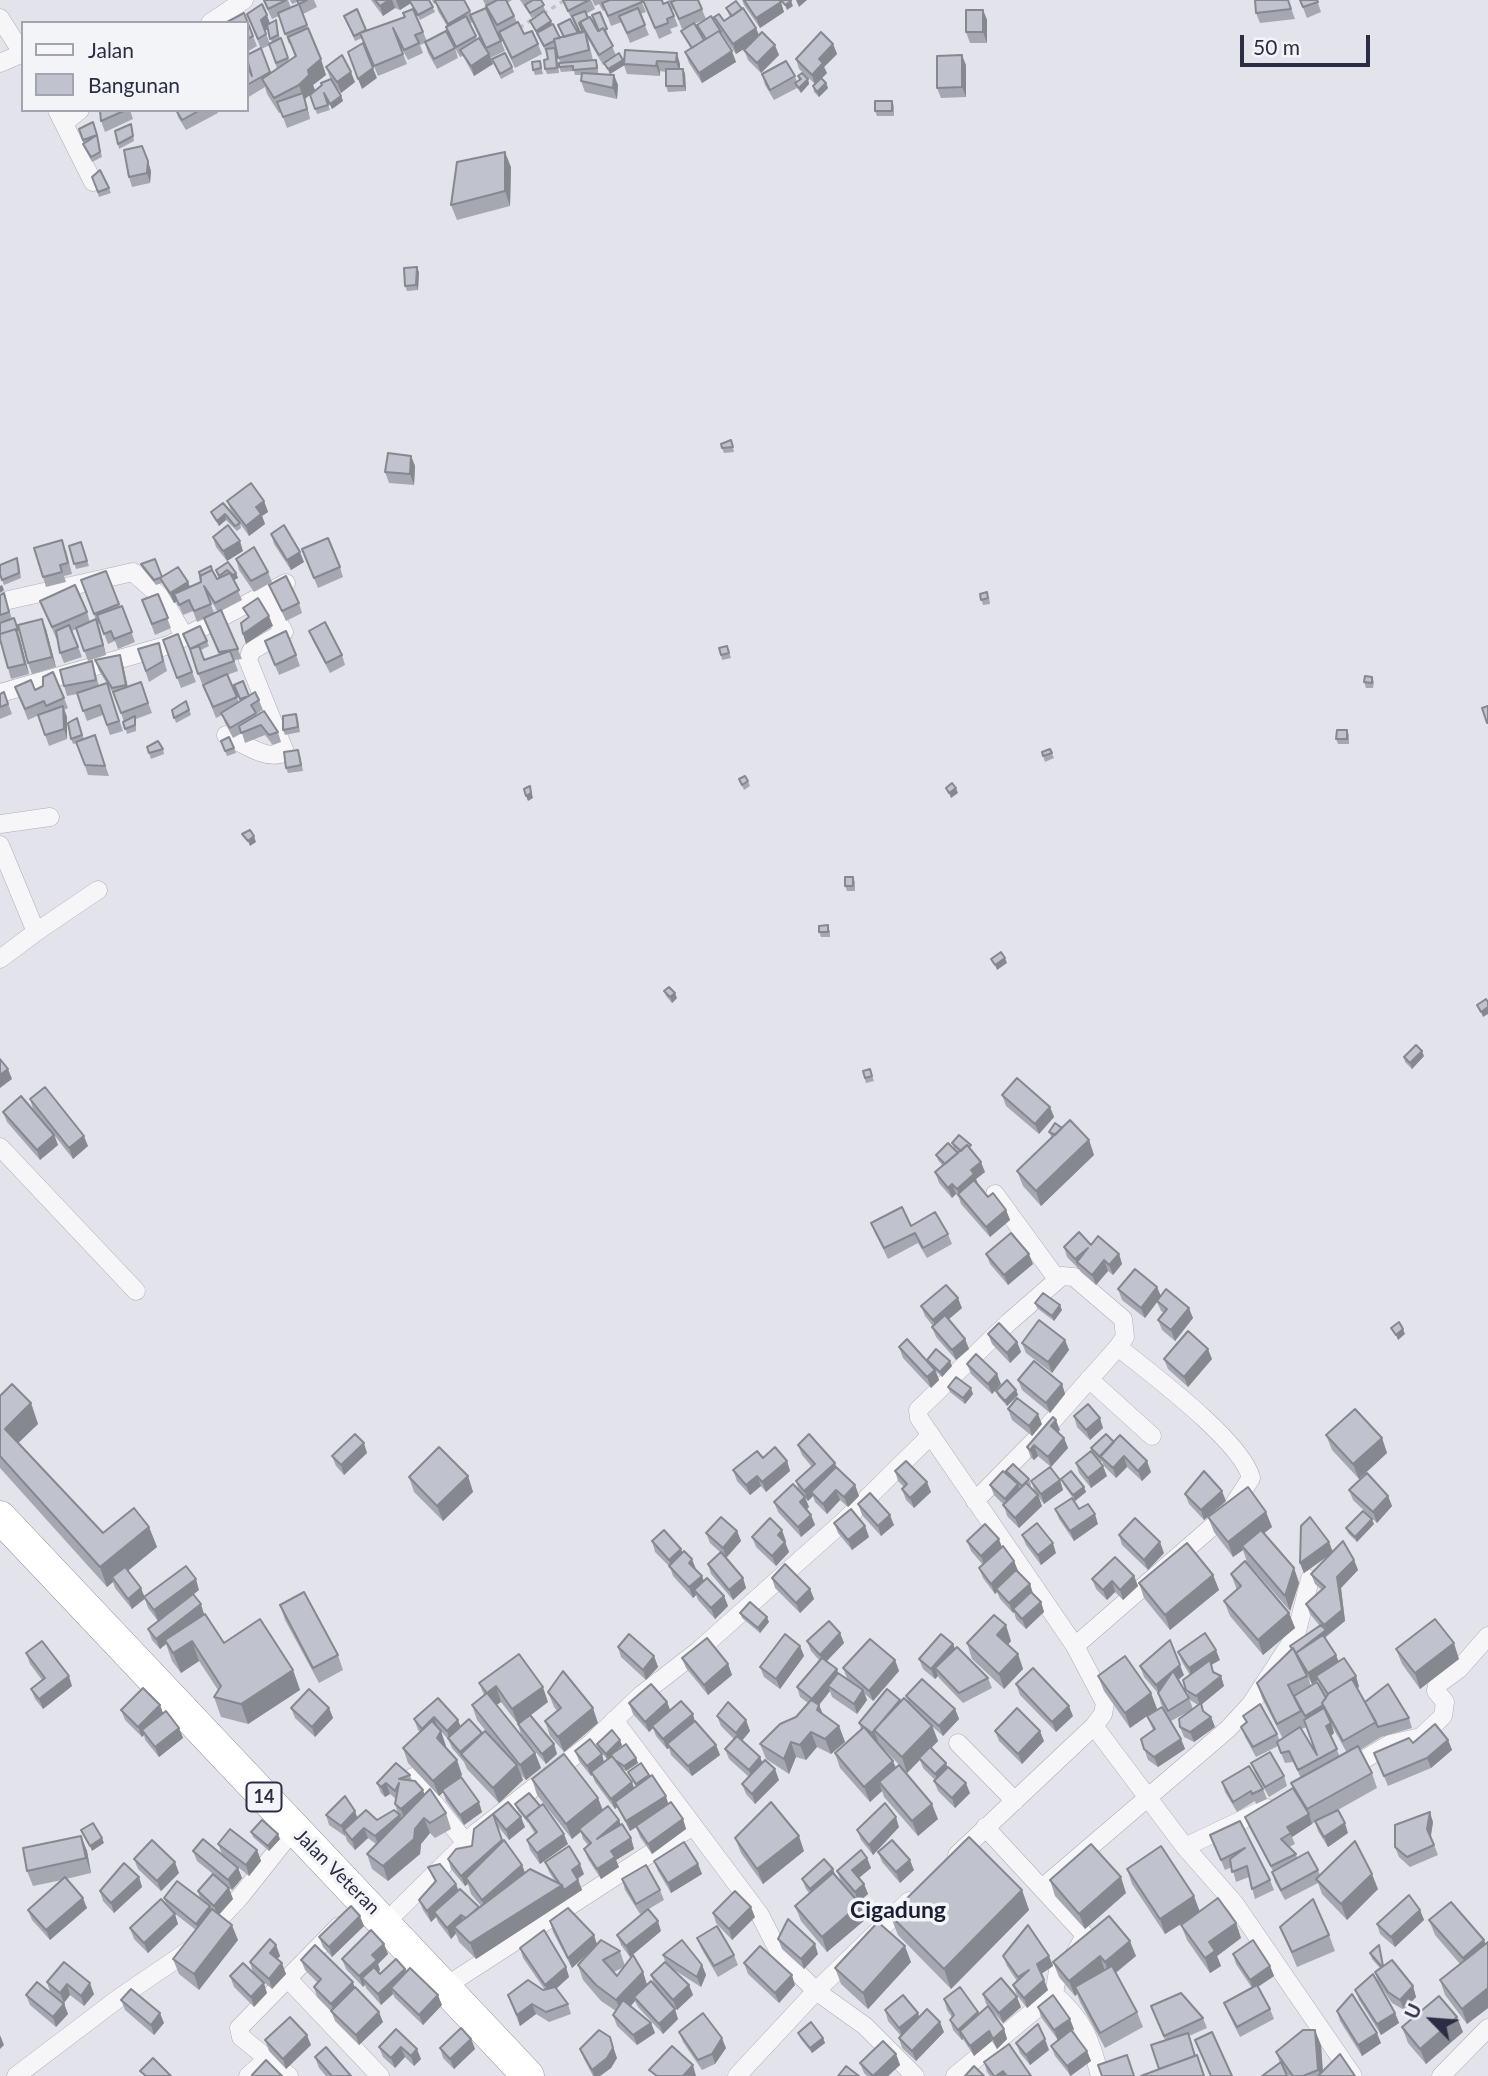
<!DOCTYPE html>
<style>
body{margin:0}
#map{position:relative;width:1488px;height:2076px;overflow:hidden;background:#e3e4eb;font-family:Lato,sans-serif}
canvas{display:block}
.legend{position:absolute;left:21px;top:21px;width:228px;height:91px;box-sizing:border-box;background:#f3f4f8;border:2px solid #a3a4b0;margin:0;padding:9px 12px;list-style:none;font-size:21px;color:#2a2d44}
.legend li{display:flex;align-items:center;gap:14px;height:35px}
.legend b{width:35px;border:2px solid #a3a4b0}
.north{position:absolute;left:1397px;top:1985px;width:70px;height:70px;-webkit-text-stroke:5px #f3f4f8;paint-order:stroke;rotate:295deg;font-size:19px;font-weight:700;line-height:28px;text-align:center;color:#2a2d44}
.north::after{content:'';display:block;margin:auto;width:24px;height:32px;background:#2a2d44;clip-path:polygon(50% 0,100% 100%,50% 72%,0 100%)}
.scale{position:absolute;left:1240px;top:35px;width:130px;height:32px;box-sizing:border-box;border:4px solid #2a2d44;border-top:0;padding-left:9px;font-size:21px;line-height:24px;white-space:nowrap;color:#2a2d44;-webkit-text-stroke:5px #f3f4f8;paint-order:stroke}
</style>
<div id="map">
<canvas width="1488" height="2076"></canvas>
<ul class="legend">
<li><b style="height:9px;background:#f6f6f9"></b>Jalan</li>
<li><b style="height:19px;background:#c0c2ce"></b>Bangunan</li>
</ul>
<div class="north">U</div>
<div class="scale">50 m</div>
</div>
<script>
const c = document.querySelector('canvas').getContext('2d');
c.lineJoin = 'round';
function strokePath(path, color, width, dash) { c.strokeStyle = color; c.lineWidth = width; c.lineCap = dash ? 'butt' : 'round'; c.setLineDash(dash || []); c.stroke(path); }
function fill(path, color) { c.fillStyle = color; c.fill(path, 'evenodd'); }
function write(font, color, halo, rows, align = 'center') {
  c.font = font + ' Lato,sans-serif'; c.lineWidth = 7; c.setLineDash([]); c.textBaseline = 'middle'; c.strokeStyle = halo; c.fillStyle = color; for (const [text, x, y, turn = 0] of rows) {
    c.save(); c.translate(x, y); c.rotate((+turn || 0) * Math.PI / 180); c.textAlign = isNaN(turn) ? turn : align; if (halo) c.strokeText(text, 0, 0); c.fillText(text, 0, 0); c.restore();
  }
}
const path = new Path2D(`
 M543 14 565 0
 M519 28 533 19`);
const street = new Path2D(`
 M0 18 23 54
 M210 23 244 0
 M0 63 23 53
 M57 110 93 182
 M64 123 80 110
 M0 602 133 572 162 598 185 637
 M0 693 169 645 286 583
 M226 735C242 743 268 762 285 752L248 660 251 651 284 632 263 596
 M0 824 50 817
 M0 845 36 932 0 959
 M36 932 98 890
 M0 1147 136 1291
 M995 1194 1057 1279
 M1089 1379 1152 1436
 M975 1501 1039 1436 1118 1347C1150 1373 1242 1441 1251 1478L1229 1512 1075 1646
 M614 1720 760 1915 781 1956 816 1991 865 2026 915 2076
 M1094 1726 1185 1847 1235 1904 1353 2076
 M958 1743 1015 1801
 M1346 1770 1390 1744 1421 1737 1443 1716 1445 1702 1436 1691 1437 1685 1459 1669 1488 1636
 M413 1777 466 1843
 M985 1827 1085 1935 1071 1961 1058 1971 1054 1994C1084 2021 1090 2038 1100 2076
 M1185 1847 1267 1808
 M957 1855 1094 1726 1103 1714 1105 1703 1075 1646 919 1418 918 1410 1008 1323 1062 1276 1074 1277 1123 1319 1125 1337 1118 1347
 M1042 1888 1228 1729 1251 1704 1296 1635 1310 1579
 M386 1922 477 1832 591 1743 641 1695 698 1651 844 1521 931 1435
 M288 1979 380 2076
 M446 1986 693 1826
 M16 2076 119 1998 191 1949 240 1897 294 1829
 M248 2076 267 2059
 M289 2076 241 2037 239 2028 339 1926
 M737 2076 816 1991 909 1901
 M955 2076 1054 1994
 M1441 2076 1488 2028`);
const highway = new Path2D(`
 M0 1517C177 1703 353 1889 528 2076`);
const wall = new Path2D(`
 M263 0H288L291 8 298 5 297 2 292 4 290 0H314L317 7 303 14 326 75 313 85 315 90 311 94 341 96 343 101 332 109 326 98 330 110 317 114 310 95 305 99 310 119 287 128 281 112 279 113 267 94 265 87 247 98V65L252 76 247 59 270 73 277 69 270 45 261 49 247 14 270 23 276 20 280 39 289 61 295 57 290 43 289 44 279 16 272 19ZM268 29 272 43 270 44 265 31Z
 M371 0H429L435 12 420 20 411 3 400 10 395 8 383 16Z
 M432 0H464L472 15 501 41 505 51 490 58 493 64 474 76 463 56 460 57 449 37 446 27 447 26 438 11 436 3 434 4ZM472 22 474 26 483 46 477 39 470 24Z
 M483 0H512L507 3 517 22 524 34 538 44 542 54 515 68Z
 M520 0H541L545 10 532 18Z
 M562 0H591L595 9 586 14 588 18 598 31 600 12 608 35H607L616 55 624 62 625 50 680 64V69H683L685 74 686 91 668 92 666 86V72L660 71V76L627 74 624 65 610 74 605 64 603 65 588 39 593 60 598 65V73L594 74 614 75 618 85 617 99 585 92 581 81 582 75H575L574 71 561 72 559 67 560 63 556 47 553 48H555L557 53 559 73 547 74 545 69 548 59 546 52 530 21H551L560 38 563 37 558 25 579 33Z
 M592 0H641L646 12 640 14 649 35 630 43 622 22 611 26 605 10 603 11 599 4 595 6Z
 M643 0 663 4 674 16 678 26 670 29 672 33 659 39Z
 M668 0H698L706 19 694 24 704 40H705L697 25 718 27 714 17 724 21 730 17 726 8 756 28 759 35 779 55 761 73 748 60 744 50 746 48 736 54 718 28 736 62 702 83 689 63 685 52 691 49 681 31 688 27 682 29 674 9 673 10Z
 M742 0H779L784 12 760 28 744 5Z
 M1288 0 1295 19 1260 23 1256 13Z
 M1300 0H1317L1321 12 1307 18Z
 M357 9 367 31 423 32 427 41 455 48 458 58 437 69 428 53 425 43 420 45 423 53 408 60 399 43 407 64 378 76 362 38 355 41 344 16Z
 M983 10 987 20V43H970L966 32Z
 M244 13 257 46 247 52V23Z
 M833 44 837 54 824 67 827 73 821 79 826 83 828 88 819 97 814 92 813 86 815 84 799 69 796 59Z
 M492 59 512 67 514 72 501 79Z
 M540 61 543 74 535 75 533 70Z
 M966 65V97L941 98 937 88Z
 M326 67 355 82 341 93 330 78Z
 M762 74 795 76 797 82 799 80 798 76 808 79 809 84 801 93 797 88 774 100 765 85Z
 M892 101 894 106V116H877L875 111Z
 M100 110H130L133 119 105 132 101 121Z
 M176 110H217L218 113 186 130 178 117Z
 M131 124 134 141 119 149 118 144Z
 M79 129 97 135 102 157 92 162 85 149Z
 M511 167 510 206 457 220 451 205Z
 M151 171 150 183 132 187 129 177Z
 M92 177 109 188 111 193 99 197Z
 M419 272 418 290 407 291 405 286Z
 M731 440 734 452 724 453 722 448Z
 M411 456 415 466 414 485 389 483 385 472Z
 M227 501H264L268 512 262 516 265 524 249 536 231 511Z
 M223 503 240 523 241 528 237 531 226 520 219 526 213 517 211 512Z
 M271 534 304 562 291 570 274 544Z
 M213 537 243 551 227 561 216 547Z
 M81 542 89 566 76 569 69 546Z
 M66 550 72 574 64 576 66 582 46 587 43 577Z
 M236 559 268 572 272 582 254 592 239 570Z
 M306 559 340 567 343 577 318 588Z
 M228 562 236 573 238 578 234 580 233 579 242 600 221 611 242 659 234 660 238 671 227 675 239 702 241 701 234 685 249 696 259 700 263 710 256 714 257 716 278 732 281 742 273 745 265 735 245 743 242 733 233 738 225 723 222 715 216 718 203 685 219 678 202 684 191 654 200 626 209 646 201 650 205 660 219 655 204 619 197 622 193 611 183 615 177 601 174 603 162 583 156 585 143 569 141 564 162 577 188 582 190 587 219 578 216 570ZM208 596 218 612 214 613Z
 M19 563 21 578 4 585 0 575Z
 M106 571 120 607 122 606 135 642 118 649 115 641 108 644 100 623 98 624 106 655 88 661 76 629 72 631 82 657 64 663 60 653 57 637 56 638 40 601 87 612 90 622 96 620 81 580Z
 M269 585 299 603 302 613 286 621Z
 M4 593 12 619 16 623 29 674 11 679 0 640V595Z
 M158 594 171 628 155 635 142 600Z
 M980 594 989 597 990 604 983 605Z
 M46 629 56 667 32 674 28 663Z
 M309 631 342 655 345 665 330 673 313 641Z
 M178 634 196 682 181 688 163 640Z
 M265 641 296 655 300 666 279 675Z
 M159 643 167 671 149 682 138 649Z
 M727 646 731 658 722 660 721 655Z
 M120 655 123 665 128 687 141 682 152 713 136 719V731L127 734 124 722 116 698 99 671 95 660Z
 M92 661 99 686 107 683 123 731 110 735 103 715 87 721 77 694 67 696 64 686Z
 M1372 677 1374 682 1373 688H1366L1364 682Z
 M15 687 35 690 64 698 68 708 64 710 67 717V739L49 746 38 715 48 712V711L28 720Z
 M4 692 12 714 0 719V694Z
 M186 701 191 715 176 723 172 710Z
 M296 714 298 719 300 732 285 735 283 730Z
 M77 718 84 739 95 735 109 776 88 775 77 743 73 744 71 739Z
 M1347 730 1349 735V744H1338L1336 739Z
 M221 741 234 748 236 753 227 756Z
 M147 747 163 749 164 754 151 759Z
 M1050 749 1054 758 1045 762 1042 752Z
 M300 755 303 771 288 773 286 768Z
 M739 779 748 781 750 786 744 790Z
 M853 877 855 882V891H847L845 886Z
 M830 930V937H821L819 932Z
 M664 991 677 998 672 1003 666 996Z
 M1424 1056 1412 1069 1405 1062 1404 1057Z
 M870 1069 874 1081 866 1083 863 1071Z
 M1002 1095 1050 1107 1054 1117 1039 1134 1006 1106Z
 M30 1099 88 1146 73 1159 55 1136 58 1145 40 1160 7 1122 3 1112 50 1130 33 1109Z
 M1062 1128 1089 1140 1094 1155 1041 1206 1023 1186 1017 1171 1052 1138 1049 1132Z
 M952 1143 973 1150 972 1151 985 1172 976 1179 978 1184 988 1197 1006 1210 1010 1220 990 1237 961 1204 959 1198 956 1194 952 1198 939 1183 935 1172 943 1166 938 1160 936 1155 958 1153 959 1152 954 1148Z
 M871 1223 911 1226 948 1234 952 1244 927 1258 918 1243 888 1259 875 1233Z
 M1091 1245 1119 1254 1122 1264 1113 1275 1108 1271 1096 1285 1081 1272 1079 1269 1067 1257 1064 1247Z
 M986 1254 1033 1264 1008 1285 990 1264Z
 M1157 1287 1161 1296 1193 1318 1175 1341 1162 1330 1158 1320 1164 1313 1161 1311 1157 1302 1145 1318 1122 1300 1118 1289Z
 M1035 1303 1062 1310 1054 1321 1037 1308Z
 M921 1306 962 1308 949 1319 965 1339 969 1349 956 1360 936 1337 932 1327 933 1326 925 1316Z
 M988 1334 1017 1342 1021 1352 1010 1363 992 1344Z
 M1065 1340 1069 1350 1052 1373 1026 1353 1022 1343Z
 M899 1347 927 1361 952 1366 942 1377 936 1371 939 1380 931 1388 903 1358Z
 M1164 1359H1212L1188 1387 1168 1369Z
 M967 1364 1001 1384 992 1394 971 1374Z
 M1018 1380 1062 1384 1065 1394 1050 1413 1022 1390Z
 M948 1387 973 1394 965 1404 950 1392Z
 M1016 1390 1018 1395 1007 1406 998 1396 996 1391Z
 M0 1396 31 1403 38 1424 18 1443 103 1533 149 1527 157 1547 128 1571 145 1597 199 1590 194 1594 204 1614 198 1619 224 1643 293 1670 300 1690 248 1724 221 1717 214 1697 218 1690 199 1661 181 1673 172 1661 166 1644 160 1649 152 1640 148 1629 190 1597 158 1621 148 1608 145 1599 132 1609 115 1588 113 1582 107 1587 0 1468Z
 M1008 1409 1042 1424 1032 1436 1012 1420Z
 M1074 1416 1103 1428 1090 1440 1077 1427Z
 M1060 1430 1058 1432 1064 1438 1068 1448 1051 1467 1038 1456 1034 1460 1031 1458 1027 1447Z
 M1326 1435 1382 1438 1387 1453 1359 1479 1332 1450Z
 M1114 1442 1151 1472 1142 1481 1127 1467 1116 1478 1104 1466 1102 1461 1101 1462 1093 1454 1091 1448Z
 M798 1445 836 1467 855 1485 859 1496 848 1507 840 1500 827 1514 815 1502 813 1496 808 1501 805 1498 809 1507 806 1510 811 1515 815 1525 801 1537 778 1512 774 1502 799 1491 796 1481 812 1467 802 1455Z
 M367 1453 344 1475 336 1466 332 1456Z
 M763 1458 787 1461 790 1471 766 1492 761 1486 750 1495 737 1481 733 1470Z
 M1076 1463 1107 1476 1091 1488 1079 1473Z
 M895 1471 931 1492 914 1508 906 1500 902 1489 904 1487 898 1481Z
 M1006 1471 1029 1479 1031 1485 1029 1487 1035 1492 1031 1481 1060 1480 1063 1490 1044 1504 1038 1496 1042 1506 1019 1528 1007 1516 1004 1505 994 1495 990 1485 1008 1475Z
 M468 1476 473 1492 443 1521 414 1492 409 1477Z
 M1061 1479 1084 1487 1086 1492 1075 1501 1063 1484Z
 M1349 1490 1388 1496 1392 1506 1377 1523 1353 1500Z
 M1185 1494 1226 1501 1204 1520 1189 1504Z
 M858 1504 894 1525 881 1536 862 1515Z
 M1055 1509 1098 1524 1074 1541 1059 1519Z
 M1266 1512 1272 1527 1264 1533 1294 1568 1299 1583 1290 1611 1247 1562 1243 1550 1233 1557 1214 1532 1208 1517Z
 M834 1523 865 1526 869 1537 852 1550 838 1533Z
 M1374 1524 1357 1542 1348 1533 1346 1528Z
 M737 1531 741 1541 726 1558 743 1578 746 1588 733 1600 711 1574 708 1564 721 1553 710 1543 706 1533Z
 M1022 1535 1056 1553 1041 1565 1026 1545Z
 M1119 1535 1164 1553 1148 1570 1122 1545Z
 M752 1537 786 1541 785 1542 789 1552 776 1566 756 1547Z
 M652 1541 683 1553 704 1581 724 1596 728 1606 715 1619 698 1600 696 1595 693 1598 673 1576 670 1567 655 1552Z
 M967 1541 1002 1546 1014 1561 1018 1571 1030 1584 1033 1594 1041 1602 1044 1612 1026 1629 1016 1619 1014 1612 1013 1613 1000 1599 997 1592 995 1594 983 1578 979 1568 983 1565 971 1551Z
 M1329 1542 1332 1552 1354 1560 1358 1570 1341 1588 1345 1621 1325 1638 1336 1655 1338 1662 1356 1676 1359 1687 1357 1688 1365 1702 1409 1718 1412 1728 1381 1737 1360 1750 1372 1773 1377 1788 1336 1811 1348 1833 1328 1847 1318 1831 1315 1822 1292 1837 1295 1844 1289 1847 1296 1854 1297 1858 1318 1870 1320 1875 1378 1889 1347 1920 1322 1894 1318 1883 1285 1900 1275 1882 1272 1872 1273 1871 1249 1827 1245 1817 1293 1788 1291 1783 1301 1778 1293 1762 1285 1763 1278 1746 1256 1757 1245 1737 1241 1727 1246 1723 1243 1716 1277 1734 1280 1741 1283 1739 1262 1698 1257 1683 1292 1650 1290 1646 1319 1625 1310 1614 1306 1604 1322 1590 1315 1584 1311 1574 1331 1554 1304 1573 1300 1563ZM1308 1677 1312 1684 1318 1680 1320 1686 1326 1697V1698L1311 1686ZM1332 1726 1347 1753 1340 1757 1331 1736 1334 1733ZM1307 1727 1317 1755 1301 1729Z
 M1231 1574 1289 1613 1295 1628 1263 1655 1230 1616 1224 1601 1237 1590Z
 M1213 1575 1219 1590 1170 1630 1144 1598 1139 1583Z
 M1134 1576 1138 1586 1123 1600 1115 1592 1107 1600 1096 1589 1092 1579Z
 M772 1578 810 1589 814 1599 800 1613 775 1588Z
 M280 1605 338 1655 343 1670 319 1683 285 1620Z
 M740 1613 769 1622 760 1633 742 1618Z
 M840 1633 844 1643 827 1661 838 1673 847 1678 843 1668 895 1660 899 1671 873 1701 865 1694 867 1700 857 1714 832 1697 830 1691 819 1705 823 1714 839 1726 845 1742 831 1754 817 1747 806 1760 796 1757 789 1774 766 1759 760 1744 796 1717 808 1703 800 1697 797 1687 819 1660 811 1651 807 1641Z
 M1011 1641 1008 1645 1018 1654 1023 1669 1004 1689 972 1659 967 1643Z
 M953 1644 955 1649 988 1678 992 1688 963 1703 939 1678 938 1676 935 1679 923 1669 919 1659Z
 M800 1646 804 1656 780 1689 764 1677 760 1667Z
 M618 1647 654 1656 658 1667 646 1680 621 1657Z
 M1396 1649 1459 1659 1420 1689 1402 1664Z
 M1178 1652 1220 1660 1211 1665 1214 1673 1221 1676 1224 1686 1201 1705 1204 1712 1211 1717 1215 1727 1194 1742 1184 1737 1180 1727 1198 1705 1190 1700 1183 1680 1190 1675 1182 1662Z
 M26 1653 72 1686 43 1709 35 1699 31 1689 42 1680 30 1664Z
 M682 1658 728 1664 732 1675 708 1695 686 1668Z
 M1140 1666 1184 1675 1178 1680 1189 1698 1193 1709 1171 1721 1161 1704 1158 1693 1144 1677Z
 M1098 1676 1151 1693 1157 1709 1130 1728 1104 1691Z
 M479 1683 548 1702 530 1715 554 1744 557 1754 546 1764 521 1735 518 1724 501 1702 496 1705 535 1753 541 1768 526 1780 520 1774 523 1780 499 1803 467 1769 464 1762 452 1748 448 1739 438 1728 446 1746V1747L457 1760 462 1775 457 1779 482 1812 464 1825 446 1801 443 1792 439 1796 408 1763 403 1748 420 1732 418 1730 414 1719 438 1698 461 1726 482 1733V1734L489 1735 477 1720 472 1705 484 1695Z
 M1016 1684 1073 1716 1056 1732 1020 1695Z
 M548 1692 598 1723 564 1752 550 1736 545 1721 557 1711 554 1707Z
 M906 1696 955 1709 959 1719 943 1736 933 1727 938 1741 931 1748 970 1793 955 1808 938 1791 934 1781 935 1780 923 1768 920 1760 907 1773 884 1749 896 1767 938 1819 918 1836 884 1797 882 1791 870 1802 840 1768 835 1753 861 1729 859 1723 901 1702 909 1703Z
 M667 1702 670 1711 695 1721 716 1745 720 1755 692 1776 671 1755 669 1748 667 1749 656 1736 653 1728 649 1732 633 1714 629 1703Z
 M160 1705 163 1713 179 1728 183 1738 159 1757 145 1740 144 1735 142 1737 125 1720 121 1710Z
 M291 1708H329L333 1718 315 1737 295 1718Z
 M717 1716 746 1720 750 1731 742 1741 760 1757 762 1762 779 1780 755 1804 746 1794 742 1784 749 1777 729 1759 725 1749 734 1739 721 1726Z
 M1147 1716 1181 1739 1185 1749 1158 1767 1148 1760 1141 1739 1153 1730Z
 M995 1731 1044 1741 1022 1764 999 1741Z
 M1448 1740 1452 1750 1431 1768 1388 1786 1374 1753 1413 1743Z
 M597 1744 622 1745 616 1751 636 1758 638 1763 626 1771 621 1768 634 1788 636 1787 628 1772 649 1775 668 1803 683 1819 686 1829 652 1854 640 1837 636 1827 630 1831 617 1807 615 1809 595 1782 592 1775 591 1776 579 1761 575 1751 604 1762 607 1759 598 1749Z
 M1251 1763 1284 1776 1287 1786 1269 1797 1255 1773Z
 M410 1775 412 1781 425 1794 446 1813 451 1829 435 1838 430 1833 421 1844 420 1854 388 1881 372 1869 367 1854 376 1844 368 1838 355 1850 347 1841 345 1835V1836L329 1825 326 1815 377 1820 398 1814 395 1804 396 1799 390 1794 385 1797 381 1793 377 1783Z
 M532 1779 598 1798 603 1810 619 1820 621 1825 631 1838 634 1849 616 1860 619 1867 601 1879 588 1859 584 1849 588 1845 583 1839 581 1832 572 1839 537 1795Z
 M1222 1782 1263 1789 1267 1799 1256 1804 1255 1801 1237 1812 1225 1792Z
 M508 1802 525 1827 509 1840 497 1825 503 1842 522 1865 525 1873 555 1881 549 1872 545 1862 584 1874 578 1879 582 1890 476 1959 459 1942 456 1934 451 1939 438 1922 436 1917 431 1922 423 1910 419 1900 435 1882 428 1867 456 1884 458 1891 479 1908 481 1906 471 1894 468 1884 465 1886 451 1869 448 1859 472 1846 474 1829Z
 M515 1804 568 1844 540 1864 530 1850 527 1840 535 1834 528 1822V1823L517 1809Z
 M1240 1821 1270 1880 1274 1890 1255 1899 1249 1877 1236 1882 1232 1867 1225 1870 1210 1835Z
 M1433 1822 1431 1837 1438 1855 1410 1867 1399 1857 1395 1847Z
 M899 1827 873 1855 861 1840 857 1830Z
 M251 1832 280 1839 269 1851 253 1837Z
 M81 1836 87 1851 91 1873 66 1879 87 1908 50 1940 32 1920 28 1910 62 1880 33 1886 27 1871Z
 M735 1838 804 1851 763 1884 741 1853Z
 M218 1844 257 1850 261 1861 249 1876 222 1854Z
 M193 1851 238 1868 242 1878 232 1890 219 1879 233 1899 219 1914 238 1940 199 1990 179 1974 173 1959 196 1930 174 1913 178 1924 148 1953 134 1939 130 1928 167 1905 164 1898 200 1899 198 1891 213 1874 197 1861Z
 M878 1852 914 1870 900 1883 882 1862Z
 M867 1858 871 1868 859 1878 864 1884 868 1894 859 1902 866 1919 827 1952 801 1921 795 1906 809 1893 806 1889 802 1879 833 1869 835 1874 841 1881 837 1871Z
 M134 1859 179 1873 161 1891 138 1869Z
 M654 1861 698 1864 702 1874 671 1893 658 1871Z
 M1127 1869 1200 1911 1236 1923 1241 1938 1217 1956 1221 1966 1210 1973 1187 1940 1181 1925 1195 1915 1165 1934 1132 1884Z
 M139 1877 142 1887 114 1913 103 1901 100 1891Z
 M622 1879 660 1890 664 1900 640 1914 625 1890Z
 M1050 1880 1126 1893 1085 1929 1055 1896Z
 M1022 1890 1029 1910 951 1989 898 1935 890 1915Z
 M1420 1910 1424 1920 1395 1947 1380 1934 1377 1924Z
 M713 1913 755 1917 732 1940 716 1923Z
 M1109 1916 1136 1956 1116 1973 1137 2012 1143 2027 1105 2048 1080 2002 1077 1994 1075 1996 1059 1977 1053 1962Z
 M1429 1920 1486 1944 1488 1942V2008L1467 2024 1445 1995 1440 1980 1460 1964 1435 1935Z
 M550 1921 594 1935 597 1944 620 1951 625 1966 643 1972 647 1985 654 1984 651 1975 666 1964 663 1955 702 1965 706 1975 701 1987 671 1968 689 1985 693 1995 677 2010 660 1992 678 2019 663 2034 638 2007 635 2001 631 2006 651 2023 655 2033 637 2045 617 2026 613 2015 616 2011 601 2001 583 1980 578 1965 592 1950 572 1968 553 1932ZM624 1967 617 1976 614 1972Z
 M364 1926 332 1957 323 1947 319 1937Z
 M1280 1927 1329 1935 1335 1951 1297 1967Z
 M661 1931 630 1957 621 1945 617 1935Z
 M697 1938 734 1955 738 1965 718 1977 701 1948Z
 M778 1939 818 1954 804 1969 782 1949Z
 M384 1944 388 1954 378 1964 380 1970 378 1972 380 1974 405 1969 406 1972 442 2005 423 2025 395 1998 393 1994 381 2005 366 1988 365 1985 363 1987 346 1969 342 1959Z
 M276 1945 280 1956 277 1959 286 1974 272 1989 253 1973 250 1962Z
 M1379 1945 1383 1966 1413 1986 1416 1997 1404 2010 1392 2003 1378 1982 1375 1972 1380 1968 1372 1959 1370 1953Z
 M520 1948 566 1967 569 1977 556 1989 568 2004 571 2014 549 2022 536 2014 520 2026 508 1995 545 1990 523 1958Z
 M1233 1954 1270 1966 1274 1976 1258 1987 1270 2009 1274 2019 1240 2037 1228 2013 1224 2003 1252 1988 1236 1964Z
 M1003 1956H1049L1053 1966 1041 1974 1048 1990 1027 2008 1017 1995 1013 1985 1017 1981 1007 1966Z
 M301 1960 355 1987 383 2022 359 2045 335 2021 331 2011 317 1997 314 1987 318 1983 305 1970Z
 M64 1962 94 1994 84 2006 70 1995 64 2003 68 2014 56 2027 30 2005 26 1995 50 1992 47 1982Z
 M911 1962 868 2009 841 1984 835 1968Z
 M744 1963 795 1985 779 2003 748 1974Z
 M230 1976 267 1993 254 2007 234 1987Z
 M1355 1990 1395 2013 1399 2023 1381 2035 1359 2000Z
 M983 1994 1021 2007 1003 2023 986 2004Z
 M944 1999 978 2015 1004 2029 1007 2039 997 2049 992 2041 974 2056 963 2039 962 2040 953 2030 950 2020 952 2017 947 2010Z
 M121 2000 164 2023 154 2035 125 2010Z
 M1151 2006 1203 2018 1207 2028 1189 2036 1195 2056 1159 2069 1165 2040Z
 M1038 2007 1074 2029 1072 2031 1087 2051 1091 2061 1071 2076 1055 2056 1051 2046 1058 2040 1041 2017Z
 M885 2010 918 2013 919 2017 944 2032 916 2061 902 2048 899 2038 901 2036 888 2021Z
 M1337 2011 1381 2043 1362 2056 1340 2021Z
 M1402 2027 1463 2032 1426 2064 1408 2043Z
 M396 2029 421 2059 414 2066 405 2057 395 2068 383 2057 379 2047Z
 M679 2032 726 2048 715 2064 702 2070 683 2042Z
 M798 2033 823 2038 825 2043 812 2053 800 2038Z
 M471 2039 475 2049 454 2069 443 2058 440 2048Z
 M265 2040 311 2045 286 2069 269 2051Z
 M1016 2043 1049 2050 1030 2065 1020 2053Z
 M1321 2045 1323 2071 1355 2076H1288L1280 2063 1276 2052Z
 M580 2049 617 2058 611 2068 600 2076H593L584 2059Z
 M896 2054 900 2065 888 2076H867L864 2073 860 2063Z
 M315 2057 351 2076H326L319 2068Z
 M984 2062 1031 2076H990L987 2072Z`);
const shadedWall = new Path2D(`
 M389 0H392L395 8 383 16 380 6Z
 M396 0H409L411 3 400 10Z
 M796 0H807L799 7Z
 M791 1 793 6 787 10 785 5Z
 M781 2 784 12 760 28 756 18Z
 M983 10 987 20V43L983 32Z
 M267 15 271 26 265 31 261 20Z
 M551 21 552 27 538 36 536 31Z
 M756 28 760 38 736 54 733 44Z
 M833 44 837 54 824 67 827 73 815 85 812 75 819 59Z
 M775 45 779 55 761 73 757 63Z
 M732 51 736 62 702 83 699 73Z
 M677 53 680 64V73L676 62Z
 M489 54 493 64 474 76 471 66Z
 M962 55 966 65V97L962 87Z
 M321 59 326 75 313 85 315 90 305 99 310 119 299 85 308 70Z
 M623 60 625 65 610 74 608 69Z
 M657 61 660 71V76L656 66Z
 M373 68 377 78 362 89 358 79Z
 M683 69 685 74 686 91 684 86Z
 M351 72 355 82 341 93 337 82Z
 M614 75 618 85 617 99 613 88Z
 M808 79 809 84 801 93 799 88Z
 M826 83 828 88 819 97 817 92Z
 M341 96 343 101 332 109 330 104Z
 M505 152 511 167 510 206 505 191Z
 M148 161 151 171 150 183 147 173Z
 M417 267 419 272 418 290 416 285Z
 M411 456 415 466 414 485 410 474Z
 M264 501 268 512 262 516 265 524 249 536 246 526 256 507Z
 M225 514 226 520 219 526 217 521Z
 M240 541 243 551 227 561 223 551Z
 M300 552 304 562 291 570 287 560Z
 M236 573 238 578 234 580 233 575Z
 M188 582 192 592 174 603 170 593Z
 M2 585 4 590 0 593V586Z
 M269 616 273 626 246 644 243 634Z
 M42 619 46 629 56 667 52 657Z
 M96 619 100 629 106 655 103 645Z
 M16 629 20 639 29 674 25 664Z
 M120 655 123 665 129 695 126 685Z
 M63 706 67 717V739L64 729Z
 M530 786 533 798 528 801 526 796Z
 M956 788 958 793 951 798 949 793Z
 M254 836 256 842 250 846 248 841Z
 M1005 958 1007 963 997 970 995 965Z
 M675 993 677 998 672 1003 670 997Z
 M1488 1007V1014L1483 1017 1481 1012Z
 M1422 1051 1424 1056 1412 1069 1410 1063Z
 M8 1069 12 1079 0 1088V1075Z
 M1050 1107 1054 1117 1039 1134 1035 1124Z
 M54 1135 58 1145 40 1160 37 1150Z
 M84 1136 88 1146 73 1159 69 1148Z
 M1089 1140 1094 1155 1041 1206 1036 1191Z
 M981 1162 985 1172 976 1179 978 1184 959 1195 957 1189 971 1170Z
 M952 1184 956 1194 952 1198 948 1188Z
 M1006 1210 1010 1220 990 1237 986 1227Z
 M1088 1248 1077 1262 1079 1269 1075 1259Z
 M1029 1254 1033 1264 1008 1285 1004 1275Z
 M1119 1254 1122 1264 1113 1275 1109 1265Z
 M1104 1260 1108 1271 1096 1285 1092 1275Z
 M1157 1287 1161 1297 1145 1318 1141 1308Z
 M958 1298 962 1308 936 1330 933 1320Z
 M1060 1305 1062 1310 1054 1321 1052 1316Z
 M1189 1308 1193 1318 1175 1341 1171 1330Z
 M1403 1329 1405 1334 1398 1340 1396 1335Z
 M965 1339 969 1349 956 1360 952 1350Z
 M1065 1340 1069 1350 1052 1373 1048 1362Z
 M1017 1342 1021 1352 1010 1363 1007 1353Z
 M1208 1349 1212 1359 1188 1387 1184 1377Z
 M950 1361 952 1366 942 1377 940 1372Z
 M935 1370 939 1380 931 1388 927 1377Z
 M997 1374 1001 1384 992 1394 988 1384Z
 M1062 1384 1065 1394 1050 1413 1046 1403Z
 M971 1388 973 1394 965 1404 963 1398Z
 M1016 1390 1018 1395 1007 1406 1005 1401Z
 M31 1403 38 1424 12 1449 5 1429Z
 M1038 1414 1042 1424 1032 1436 1029 1426Z
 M1100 1418 1103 1428 1090 1440 1086 1430Z
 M1056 1420 1060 1430 1055 1436 1051 1426Z
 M1064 1438 1068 1448 1051 1467 1048 1457Z
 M1382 1438 1387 1453 1359 1479 1353 1464Z
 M364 1443 367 1453 344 1475 341 1465Z
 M1034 1445 1038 1456 1034 1460 1030 1450Z
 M1124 1456 1127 1467 1116 1478 1113 1468Z
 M787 1461 790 1471 766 1492 762 1482Z
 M1147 1461 1151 1472 1142 1481 1138 1471Z
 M835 1463 839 1473 811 1492 813 1496 808 1501 804 1491Z
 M1103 1466 1107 1476 1091 1488 1088 1478Z
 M468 1476 473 1492 443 1521 437 1506Z
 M757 1476 761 1486 750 1495 746 1485Z
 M1060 1480 1063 1490 1044 1504 1041 1494Z
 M927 1482 931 1492 914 1508 910 1498Z
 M1018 1484 1022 1495 1009 1509 1005 1499Z
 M855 1485 859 1496 848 1507 844 1497Z
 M1084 1487 1086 1492 1075 1501 1073 1495Z
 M836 1490 840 1500 827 1514 823 1504Z
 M1222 1491 1226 1501 1204 1520 1201 1510Z
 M1038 1495 1042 1506 1019 1528 1015 1518Z
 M1388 1496 1392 1506 1377 1523 1373 1512Z
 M805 1497 809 1507 803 1513 800 1502Z
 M1266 1512 1272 1527 1244 1549 1242 1546 1243 1550 1233 1557 1228 1542Z
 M1095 1514 1098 1524 1074 1541 1070 1531Z
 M811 1515 815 1525 801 1537 798 1527Z
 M890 1515 894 1525 881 1536 878 1526Z
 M1372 1519 1374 1524 1357 1542 1355 1537Z
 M865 1526 869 1537 852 1550 848 1540Z
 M149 1527 157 1547 115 1581 112 1577 113 1582 107 1587 100 1567Z
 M782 1530 786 1541 782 1545 778 1535Z
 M737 1531 741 1541 726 1558 723 1548Z
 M999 1539 1003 1550 985 1567 981 1556Z
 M785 1542 789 1552 776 1566 772 1556Z
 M1160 1542 1164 1553 1148 1570 1144 1560Z
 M1329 1542 1333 1552 1304 1573 1300 1563Z
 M1053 1543 1056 1553 1041 1565 1038 1555Z
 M681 1549 685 1559 672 1570 669 1560Z
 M692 1559 696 1569 689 1563Z
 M1354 1560 1358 1570 1341 1588 1345 1621 1298 1658 1295 1653 1326 1630 1324 1625 1337 1577Z
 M1014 1561 1018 1571 996 1589 997 1592 995 1594 991 1584Z
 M1294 1568 1299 1583 1290 1611 1285 1596Z
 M1213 1575 1219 1590 1170 1630 1165 1615Z
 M702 1576 706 1586 694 1590 696 1595 693 1598 689 1587Z
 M1134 1576 1138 1586 1123 1600 1120 1590Z
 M743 1578 746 1588 733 1600 729 1590Z
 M196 1579 199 1590 158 1621 154 1610Z
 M1112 1581 1115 1592 1107 1600 1103 1590Z
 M1030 1584 1033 1594 1013 1609 1014 1612 1013 1613 1009 1603Z
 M141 1588 145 1598 132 1609 128 1599Z
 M810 1589 814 1599 800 1613 796 1603Z
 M724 1596 728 1606 715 1619 711 1608Z
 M1041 1602 1044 1612 1026 1629 1022 1619Z
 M201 1604 204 1614 167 1643 165 1640 166 1644 160 1649 156 1639Z
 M1289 1613 1295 1628 1263 1655 1258 1640Z
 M767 1617 769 1622 760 1633 758 1628Z
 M1006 1625 1011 1641 1003 1650 997 1635Z
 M840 1633 844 1643 823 1665 820 1655Z
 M192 1641 199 1661 181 1673 173 1653Z
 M1454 1643 1459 1659 1420 1689 1415 1673Z
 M953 1644 957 1654 935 1668 938 1676 935 1679 931 1669Z
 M800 1646 804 1656 780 1689 776 1679Z
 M1216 1650 1220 1660 1211 1665 1216 1680 1221 1676 1224 1686 1201 1705 1206 1720 1211 1717 1215 1727 1194 1742 1190 1732 1200 1706 1189 1668Z
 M1018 1654 1023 1669 1004 1689 999 1674Z
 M1336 1655 1340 1665 1316 1676 1318 1680 1312 1684 1308 1673Z
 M654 1656 658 1667 646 1680 643 1670Z
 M895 1660 899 1671 873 1701 869 1691Z
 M728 1664 732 1675 708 1695 704 1685Z
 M1180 1665 1184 1675 1160 1696 1156 1685Z
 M837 1669 840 1679 828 1686 830 1691 819 1705 825 1720 815 1709 812 1699Z
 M293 1670 300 1690 248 1724 241 1704Z
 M69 1676 72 1686 43 1709 39 1699Z
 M1356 1676 1359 1687 1331 1704 1328 1694Z
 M496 1686 501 1702 492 1708 487 1693Z
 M543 1687 548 1702 518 1725 512 1709Z
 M863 1690 867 1700 857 1714 854 1704Z
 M1151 1693 1157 1709 1130 1728 1125 1713Z
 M667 1702 671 1712 652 1726 653 1728 649 1732 645 1722Z
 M160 1705 164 1716 142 1730 144 1735 142 1737 138 1727Z
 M1323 1705 1326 1716 1309 1727 1305 1716Z
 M1069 1706 1073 1716 1056 1732 1052 1722Z
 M329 1708 333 1718 315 1737 312 1727Z
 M593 1708 598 1723 564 1752 558 1737Z
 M955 1709 959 1719 943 1736 939 1726Z
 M693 1714 696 1725 667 1744 669 1748 667 1749 663 1739Z
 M434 1717 438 1728 422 1729Z
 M458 1720 462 1730 450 1741 447 1731Z
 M746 1720 750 1731 740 1743 736 1733Z
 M1331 1723 1334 1733 1330 1737 1326 1726Z
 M839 1726 845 1742 831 1754 825 1739Z
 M932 1726 938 1741 907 1773 902 1757Z
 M179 1728 183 1738 159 1757 155 1747Z
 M441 1731 446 1746 443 1753 437 1738Z
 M874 1731 878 1741 875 1744 872 1733Z
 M1040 1731 1044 1741 1022 1764 1018 1754Z
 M811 1732 817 1747 806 1760 800 1745Z
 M482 1733 485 1743 461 1754 464 1762 460 1752Z
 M1181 1739 1185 1749 1158 1767 1154 1757Z
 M620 1740 622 1745 607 1759 606 1754Z
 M1448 1740 1452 1750 1431 1768 1427 1758Z
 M791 1742 796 1757 789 1774 784 1759Z
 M554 1744 557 1754 546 1764 542 1754Z
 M716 1745 720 1755 692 1776 688 1766Z
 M535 1753 541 1768 526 1780 520 1765Z
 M602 1754 605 1765 591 1772 592 1775 591 1776 587 1766Z
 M760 1757 764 1767 752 1780 749 1770Z
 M636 1758 638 1763 626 1771 624 1766Z
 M457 1760 462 1775 439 1796 433 1781Z
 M893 1761 899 1776 879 1782 882 1791 870 1802 864 1787Z
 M946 1763 950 1773 939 1784 935 1774Z
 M517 1765 523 1780 499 1803 493 1788Z
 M775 1769 779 1780 755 1804 752 1794Z
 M649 1775 651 1781 637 1789 636 1784Z
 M632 1782 636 1793 615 1802 617 1807 615 1809 611 1799Z
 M386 1783 390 1794 385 1797 381 1787Z
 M966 1783 970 1793 955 1808 952 1798Z
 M423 1790 427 1801 404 1819 401 1809Z
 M666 1796 669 1806 630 1831 626 1821Z
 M598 1798 604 1814 579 1829 580 1832 572 1839 566 1824Z
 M479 1802 482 1812 464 1825 460 1815Z
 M932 1804 938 1819 918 1836 912 1821Z
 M355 1811 359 1822 344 1830 345 1836 341 1826Z
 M1430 1812 1433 1822 1430 1839 1427 1829Z
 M1309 1814 1312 1824 1292 1837 1287 1827Z
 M400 1815 403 1825 379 1846 375 1836Z
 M521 1817 525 1827 509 1840 506 1830Z
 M896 1817 899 1827 873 1855 869 1845Z
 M424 1818 430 1833 421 1844 420 1854 388 1881 383 1866Z
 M683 1819 686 1829 652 1854 648 1844Z
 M619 1820 623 1831 597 1839Z
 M1345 1823 1348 1833 1328 1847 1324 1837Z
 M364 1828 368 1838 355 1850 352 1840Z
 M278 1834 280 1839 269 1851 268 1846Z
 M564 1834 568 1844 540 1864 537 1853Z
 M81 1836 87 1851 91 1873 86 1858Z
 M799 1836 804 1851 763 1884 757 1869Z
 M102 1838 104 1843 92 1851 90 1846Z
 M631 1838 634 1849 616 1860 619 1867 601 1879 597 1869 611 1851Z
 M502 1840 506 1850 466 1878 468 1884 465 1886 461 1876Z
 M257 1850 261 1861 249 1876 246 1865Z
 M867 1858 871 1868 856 1880 852 1870Z
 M910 1860 914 1870 900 1883 896 1872Z
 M175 1862 179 1873 161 1891 157 1881Z
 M580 1864 584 1874 575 1880 572 1870Z
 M698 1864 702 1874 671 1893 668 1883Z
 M522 1865 528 1881 487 1915 482 1900Z
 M238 1868 242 1878 232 1890 228 1880Z
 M833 1869 836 1879 814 1899 810 1889Z
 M1372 1874 1378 1889 1347 1920 1341 1904Z
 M139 1877 142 1887 114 1913 111 1903Z
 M1121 1877 1126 1893 1085 1929 1079 1914Z
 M578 1880 582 1890 476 1959 470 1943 562 1885Z
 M456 1884 460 1894 434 1912 436 1917 431 1922 427 1911Z
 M864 1884 868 1894 858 1902 855 1892Z
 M229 1888 233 1899 218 1916 214 1906Z
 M1022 1890 1029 1910 951 1989 944 1969Z
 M1194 1896 1200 1912 1165 1934 1160 1919Z
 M83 1898 87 1908 50 1940 46 1930Z
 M860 1904 866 1919 827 1952 822 1937Z
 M210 1906 214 1917 200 1934 196 1924Z
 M751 1907 755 1917 732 1940 729 1929Z
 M1420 1910 1424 1920 1395 1947 1391 1937Z
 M175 1914 178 1924 148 1953 144 1943Z
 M461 1915 465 1925 454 1927 456 1933 451 1939 447 1928Z
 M360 1916 364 1926 332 1957 329 1947Z
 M658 1921 661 1931 630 1957 626 1946Z
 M1236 1923 1241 1938 1217 1956 1221 1966 1210 1973 1205 1958 1209 1942Z
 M232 1925 238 1940 199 1990 194 1974Z
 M594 1935 597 1945 572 1968 568 1958Z
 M1484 1940 1488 1950 1468 1974 1463 1958Z
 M1130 1941 1136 1956 1110 1977 1105 1962Z
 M384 1944 388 1954 378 1964 380 1970 367 1983 362 1978 365 1984 363 1987 359 1976 372 1955Z
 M815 1944 818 1954 804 1969 801 1959Z
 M276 1945 280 1956 274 1963 270 1953Z
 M905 1946 911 1962 868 2009 863 1993Z
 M1049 1956 1053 1966 1041 1974 1037 1964Z
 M1100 1956 1105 1971 1075 1987 1077 1994 1075 1996 1069 1981Z
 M282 1963 286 1974 272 1989 269 1979Z
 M702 1965 706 1975 701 1987 697 1977Z
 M1270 1966 1274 1976 1253 1990 1250 1980Z
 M566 1967 569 1977 549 1995 545 1985Z
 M405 1969 409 1980 391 1988 393 1994 381 2005 378 1994Z
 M643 1972 648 1988 634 1997 635 2001 622 2015 616 2000Z
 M792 1975 795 1985 779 2003 775 1993Z
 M1044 1980 1048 1990 1027 2008 1024 1998Z
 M353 1982 356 1992 335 2014 331 2004Z
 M90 1983 94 1994 84 2006 81 1996Z
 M264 1983 267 1993 254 2007 251 1997Z
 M67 1984 70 1995 64 2003 60 1993Z
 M689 1985 693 1995 677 2010 673 2000Z
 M1413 1986 1416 1997 1404 2010 1400 2000Z
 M1488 1988V2008L1467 2024 1462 2009Z
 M438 1995 442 2005 423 2025 419 2015Z
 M1017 1997 1021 2007 1003 2023 999 2013Z
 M64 2004 68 2014 56 2027 53 2017Z
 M532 2004 536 2014 520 2026 517 2015Z
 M675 2009 678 2019 663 2034 659 2024Z
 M379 2012 383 2022 359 2045 356 2035Z
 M978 2012 981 2023 960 2031 963 2039 962 2040 958 2030Z
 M160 2013 164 2023 154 2035 151 2025Z
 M918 2013 921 2023 903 2039 899 2028Z
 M1395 2013 1399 2023 1381 2035 1377 2024Z
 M1457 2017 1463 2032 1426 2064 1420 2049Z
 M1070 2019 1074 2029 1058 2041 1054 2030Z
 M940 2022 944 2032 916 2061 912 2051Z
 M651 2023 655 2033 637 2045 633 2035Z
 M1004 2029 1007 2039 997 2049 993 2039Z
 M1315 2030 1321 2045 1323 2076H1321L1318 2070Z
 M989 2031 992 2041 974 2056 970 2046Z
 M1377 2033 1381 2043 1362 2056 1358 2045Z
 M0 2035 4 2045 0 2049Z
 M307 2035 311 2045 286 2069 283 2059Z
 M610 2037 617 2058 611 2068 600 2076H594L592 2070Z
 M722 2038 726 2048 715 2064 712 2054Z
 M823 2038 825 2043 812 2053 810 2048Z
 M471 2039 475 2049 454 2069 450 2059Z
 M1045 2039 1049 2050 1030 2065 1026 2055Z
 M401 2047 405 2057 395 2068 391 2058Z
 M417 2049 421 2059 414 2066 411 2056Z
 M1087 2051 1091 2061 1070 2076 1067 2066Z
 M896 2054 900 2065 888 2076H874Z
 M693 2065 696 2076H683Z
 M1003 2071 1005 2076H996Z`);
const building = new Path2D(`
 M264 0H286L268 9Z
 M297 0H307L299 4Z
 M375 0H389L380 6Z
 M409 0H429L433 7 418 15Z
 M436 0H464L470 11 448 24 435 1Z
 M497 0H506L514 16 497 25 486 6Z
 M533 0H541L544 5 530 13 525 5Z
 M563 0H589L568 11Z
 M610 0H641L642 2 608 16 602 3Z
 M643 0H662L663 4 668 2 674 16 667 19 668 23 655 28Z
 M676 0H698L702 9 679 19 671 2Z
 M744 0H779L781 2 756 18Z
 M781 0H791V1L785 5Z
 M1255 0H1288L1291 9 1256 13Z
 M1300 0H1317L1318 2 1303 7Z
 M736 1 742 9 732 16 726 8Z
 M262 4 267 15 261 20 266 34 258 39 247 14Z
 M299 4 307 25 285 34 278 13Z
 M486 8 501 41 486 48 470 15Z
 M638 8 645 25 627 33 619 16Z
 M743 8 756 28 733 44 714 17 719 14 724 21Z
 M357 9 366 30 354 36 344 16Z
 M413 9 423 32 415 35 419 43 404 50 393 28 403 54 374 66 360 33 405 17 403 13Z
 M966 10H983V32H966Z
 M544 11 551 21 536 31 530 21Z
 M585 11 588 18 579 23 583 32 580 33 572 16Z
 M600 12 607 29 604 30 603 28 599 31 592 15Z
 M244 13 253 36 247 39V23L227 22Z
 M466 16 476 36 456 47 446 27Z
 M711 16 721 32 719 31 706 39 697 25Z
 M590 17 598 31 603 28 613 46 599 55 580 22Z
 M570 19 578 33 564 37 558 25Z
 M276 20 278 35 270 39 267 25Z
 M518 22 524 34 532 31 538 44 512 58 499 32Z
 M694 23 704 40 692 48 681 31Z
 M553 24 560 38 554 39V41L544 46 537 33Z
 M308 28 321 59 308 70 309 75 299 85 274 98 262 79 296 56 288 37Z
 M446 31 455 48 434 59 425 42Z
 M585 31 589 50 558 58 554 39Z
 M719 31 732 51 699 73 685 52Z
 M762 32 775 45 757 63 744 50Z
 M821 32 833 44 819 59 823 63 812 75 796 59Z
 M281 38 288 58 276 63 269 44Z
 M479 38 489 54 471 66 460 50Z
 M363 43 373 68 358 79 348 52Z
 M261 48 270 72 247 85V65L252 76 247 59V55Z
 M555 48 557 68 545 69 544 60 548 59 546 49Z
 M625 50 677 53 676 62 657 61 656 66 624 64Z
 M505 53 512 67 500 74 492 59Z
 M619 53 623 60 608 69 604 63Z
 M342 55 351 72 337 82 326 67Z
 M962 55V87L937 88V56Z
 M596 60 597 68 573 70V66L559 67V63Z
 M540 61 541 68 533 70 532 62Z
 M786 61 795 76 770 90 762 74Z
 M666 69H683L684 86H666Z
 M582 73 614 75 613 88 581 81Z
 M802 73 808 79 799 88 795 83 801 79 798 76Z
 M821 78 826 83 817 92 813 86Z
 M331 79 341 96 330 104 324 93 328 105 315 109 310 95 322 85 321 83Z
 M303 93 307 109 283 117 277 102Z
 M875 101H892V111H875Z
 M100 110H126L101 121Z
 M176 110H200L182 120Z
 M93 122 97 135 83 140 79 129Z
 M131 124 133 136 118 144 115 131Z
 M97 135 100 152 91 157 83 144Z
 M142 146 148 161 147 173 129 177 124 150Z
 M505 152V191L451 205 457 162Z
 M100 170 109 188 98 192 92 177Z
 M417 267 416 285 405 286 404 268Z
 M731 440 733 447 722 448 721 444Z
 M388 453 411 456 410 474 385 472Z
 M251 483 264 501 256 507 261 514 246 526 227 501Z
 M223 503 240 523 235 526 225 514 217 521 211 512Z
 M228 525 240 541 223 551 213 537Z
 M284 525 300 552 287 560 271 534Z
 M328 538 340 567 314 578 302 549Z
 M62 540 68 563 60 565 62 572 43 577 34 548Z
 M81 542 87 561 74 564 69 546Z
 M254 547 268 572 251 581 236 559Z
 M17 558 19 573 2 580 0 574V565Z
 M155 559 162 577 154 580 141 564Z
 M228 562 236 573 233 575 227 570 219 576 216 570Z
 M211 566 212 570 200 576 201 579 199 572Z
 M178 567 188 582 170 593 160 578Z
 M212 570 217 579 230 573 239 590 215 603 204 586 211 604 194 611 189 600 179 605 174 594 201 582 200 576Z
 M106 571 119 604 94 614 81 580Z
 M286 576 299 603 282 611 269 585Z
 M75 585 87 612 52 627 40 601Z
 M987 592 988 598 981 600 980 594Z
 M4 593 9 612 0 615V595Z
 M158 594 168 618 152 624 142 600Z
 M258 598 269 616 243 634 241 623 249 617 243 608Z
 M122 606 132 632 114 639 111 631 104 634 97 615Z
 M221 610 238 649 219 652 204 618Z
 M14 618 18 630 16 631V629L0 634V623Z
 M42 619 52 657 28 663 18 625Z
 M96 619 103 645 84 651 76 628Z
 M325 622 342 655 326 663 309 631Z
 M69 625 78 647 60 653 56 631Z
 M200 626 207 641 190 649 183 634Z
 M16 629 25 664 8 668 0 639V634Z
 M286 631 296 655 275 665 265 641Z
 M178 634 192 672 177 678 163 640Z
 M159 643 163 661 146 671 138 649Z
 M199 646 204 660 230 651 234 661 198 674 190 649Z
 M727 646 729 653 721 655 719 648Z
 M120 655 126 685 112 688 95 660Z
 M92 661 96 680 64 686 60 670Z
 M53 672 64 698 46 706 44 701 25 709 15 687 31 680 35 690 43 686V677Z
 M227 674 237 697 213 707 203 685Z
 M1365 676 1372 677V683L1364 682Z
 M243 681 249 696 240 699 234 685Z
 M141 682 148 703 121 713 113 692Z
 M107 683 119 721 107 725 100 705 83 711 77 693Z
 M4 692 8 704 0 707V694Z
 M255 692 259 700 251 705 256 713 230 728 221 713Z
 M186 701 189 710 174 718 172 710Z
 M63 706 64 729 45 735 38 715Z
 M1488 706V723H1487L1482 708Z
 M264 711 278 732 269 735 261 725 241 733 239 726Z
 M296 714 298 727 283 730V716Z
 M135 716V725L125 729 123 722Z
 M77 718 82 735 71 739 68 723Z
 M1337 730H1347V739H1336Z
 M95 735 105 766 85 765 76 742Z
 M229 737 234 748 225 751 221 741Z
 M158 741 163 749 149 753 147 747Z
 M1050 749 1052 753 1043 756 1042 752Z
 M298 750 301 765 286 768 284 752Z
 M745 776 748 781 742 785 739 779Z
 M952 783 956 788 949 793 946 788Z
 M530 786 531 793 526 796 524 789Z
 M250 830 254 836 248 841 242 834Z
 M845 877H853V886H845Z
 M828 925V932H819V926Z
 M1001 952 1005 958 995 965 991 959Z
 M669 987 675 993 670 997 664 991Z
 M1486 999 1488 1002V1007L1481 1012 1477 1005Z
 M1416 1045 1422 1051 1410 1063 1404 1057Z
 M0 1059 8 1069 0 1075Z
 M870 1069 872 1076 865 1078 863 1071Z
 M1017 1078 1050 1107 1035 1124 1002 1095Z
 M45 1087 84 1136 69 1148 30 1099Z
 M21 1096 54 1135 37 1150 3 1112Z
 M1070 1120 1089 1140 1036 1191 1017 1171Z
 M1055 1123 1062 1128 1055 1135 1049 1132Z
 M959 1135 971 1145 969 1147 967 1145 961 1151 952 1143Z
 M948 1143 958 1153 945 1164 936 1155Z
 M967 1145 981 1162 971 1170 974 1174 957 1189 952 1184 948 1188 935 1172Z
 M974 1180 988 1197 993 1193 1006 1210 986 1227 958 1194Z
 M902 1207 911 1226 935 1212 948 1234 923 1248 915 1233 884 1248 871 1223Z
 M1079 1232 1091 1245 1098 1236 1119 1254 1109 1265 1104 1260 1092 1275 1077 1262 1088 1248 1075 1259 1064 1247Z
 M1011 1233 1029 1254 1004 1275 986 1254Z
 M1135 1269 1157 1287 1141 1308 1118 1289Z
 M946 1285 958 1298 933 1320 921 1306Z
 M1166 1289 1189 1308 1171 1330 1158 1320 1167 1309 1157 1301Z
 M1043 1293 1060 1305 1052 1316 1035 1303Z
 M945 1315 965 1339 952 1350 932 1327Z
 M1039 1320 1065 1340 1048 1362 1022 1343Z
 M1399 1322 1403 1329 1396 1335 1391 1328Z
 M999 1323 1017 1342 1007 1353 988 1334Z
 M1188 1331 1208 1349 1184 1377 1164 1359Z
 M907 1339 935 1370 927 1377 899 1347Z
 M936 1349 950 1361 940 1372 927 1360Z
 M976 1354 997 1374 988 1384 967 1364Z
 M1034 1361 1062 1384 1046 1403 1018 1380Z
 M956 1377 971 1388 963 1398 948 1387Z
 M1007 1380 1016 1390 1005 1401 996 1391Z
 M12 1384 31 1403 5 1429 103 1533 134 1508 149 1527 100 1567 0 1456V1396Z
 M1017 1398 1038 1414 1029 1426 1008 1409Z
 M1088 1404 1100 1418 1086 1430 1074 1416Z
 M1355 1409 1382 1438 1353 1464 1326 1435Z
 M1053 1417 1056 1420 1051 1426 1064 1438 1048 1457 1034 1445 1030 1450 1027 1447Z
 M355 1434 364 1443 341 1465 332 1456Z
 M809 1434 835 1463 804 1491 796 1481 815 1464 798 1445Z
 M1106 1434 1114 1442 1100 1457 1091 1448Z
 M1120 1435 1147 1461 1138 1471 1124 1456 1113 1468 1100 1456Z
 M439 1447 468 1476 437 1506 409 1477Z
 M775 1447 787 1461 762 1482 757 1476 746 1485 733 1470 757 1451 763 1458Z
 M1091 1451 1103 1466 1088 1478 1076 1463Z
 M906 1461 927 1482 910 1498 902 1489 907 1484 895 1471Z
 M1013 1464 1029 1479 1022 1486 1006 1471Z
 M836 1467 855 1485 844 1497 836 1490 823 1504 811 1492Z
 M1050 1467 1060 1480 1041 1494 1031 1481Z
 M1003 1471 1018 1484 1005 1499 990 1485Z
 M1071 1471 1084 1487 1073 1495 1061 1479Z
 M1204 1471 1222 1491 1201 1510 1185 1494Z
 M1367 1473 1388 1496 1373 1512 1349 1490Z
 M1026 1483 1038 1495 1015 1518 1003 1505Z
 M793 1484 805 1497 800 1502 811 1515 798 1527 774 1502Z
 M1248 1487 1266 1512 1228 1542 1208 1517Z
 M870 1493 890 1515 878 1526 858 1504Z
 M1072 1498 1079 1509 1088 1504 1095 1514 1070 1531 1055 1509Z
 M851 1509 865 1526 848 1540 834 1523Z
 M1363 1511 1372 1519 1355 1537 1346 1528Z
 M721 1517 737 1531 723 1548 706 1533Z
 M1310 1517 1329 1542 1300 1563 1301 1526Z
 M770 1518 782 1530 778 1535 785 1542 772 1556 752 1537Z
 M1135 1518 1160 1542 1144 1560 1119 1535Z
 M1037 1523 1053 1543 1038 1555 1022 1535Z
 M985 1524 999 1539 981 1556 967 1541Z
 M664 1530 681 1549 669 1560 652 1541Z
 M1261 1530 1294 1568 1285 1596 1242 1546Z
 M1343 1541 1354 1560 1337 1577 1342 1610 1324 1625 1306 1604 1325 1587 1311 1574Z
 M1187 1543 1213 1575 1165 1615 1139 1583Z
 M1003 1546 1014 1561 991 1584 979 1568Z
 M684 1551 692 1559 689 1563 702 1576 689 1587 669 1566Z
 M721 1552 743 1578 729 1590 708 1564Z
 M1115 1557 1134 1576 1120 1590 1112 1581 1103 1590 1092 1579Z
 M1245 1561 1289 1613 1258 1640 1224 1601 1241 1586 1231 1574Z
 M785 1564 810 1589 796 1603 772 1578Z
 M186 1566 196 1579 154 1610 144 1597Z
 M125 1567 141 1588 128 1599 112 1577Z
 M1016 1570 1030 1584 1009 1603 996 1589Z
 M707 1578 724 1596 711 1608 694 1590Z
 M304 1592 338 1655 313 1668 280 1605Z
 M1031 1592 1041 1602 1022 1619 1013 1609Z
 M193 1594 201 1604 156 1639 148 1629Z
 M750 1602 767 1617 758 1628 740 1613Z
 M205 1614 224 1643 260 1619 293 1670 241 1704 214 1697 221 1686 192 1641 173 1653 165 1640Z
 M994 1615 1006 1625 997 1635 1018 1654 999 1674 967 1643Z
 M1435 1619 1454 1643 1415 1673 1396 1649Z
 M829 1621 840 1633 820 1655 807 1641Z
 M1321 1625 1326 1630 1296 1653 1293 1648 1292 1649 1290 1646Z
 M1205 1633 1216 1650 1189 1668 1178 1652Z
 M629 1634 654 1656 643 1670 618 1647Z
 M785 1634 800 1646 776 1679 760 1667Z
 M941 1634 953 1644 931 1669 919 1659Z
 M1323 1635 1336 1655 1308 1673 1296 1653Z
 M707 1638 728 1664 704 1685 682 1658Z
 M870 1639 895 1660 869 1691 843 1668Z
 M1170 1640 1180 1665 1156 1685 1140 1666Z
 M42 1641 69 1676 39 1699 31 1689 45 1678 26 1653Z
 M957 1647 988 1678 959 1693 935 1668Z
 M1293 1648 1307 1676 1288 1685 1301 1711 1277 1724 1257 1683Z
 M519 1654 543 1687 512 1709 496 1686 487 1693 479 1683Z
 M1125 1656 1151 1693 1125 1713 1098 1676Z
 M822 1658 837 1669 812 1699 797 1687Z
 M1344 1658 1356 1676 1328 1694 1316 1676Z
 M1210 1660 1213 1672 1221 1676 1196 1696 1186 1690 1183 1680Z
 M1033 1668 1069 1706 1052 1722 1016 1684Z
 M563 1671 593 1708 558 1737 545 1721 561 1708 548 1692Z
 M1173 1671 1189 1698 1168 1711 1158 1693Z
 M838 1673 863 1690 854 1704 828 1686Z
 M922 1679 955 1709 939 1726 906 1696Z
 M1352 1679 1376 1722 1343 1741 1322 1703 1329 1693Z
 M1317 1682 1326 1698 1322 1703 1323 1705 1305 1716 1294 1696Z
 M651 1684 667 1702 645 1722 629 1703Z
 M1388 1684 1409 1718 1378 1727 1365 1702Z
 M143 1688 160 1705 138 1727 121 1710Z
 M309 1689 329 1708 312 1727 291 1708Z
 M887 1689 900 1700 872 1733 859 1723Z
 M487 1693 535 1753 520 1765 472 1705Z
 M438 1698 458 1720 447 1731 434 1717 422 1729 414 1719Z
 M904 1698 932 1726 902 1757 874 1730Z
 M811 1700 819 1705 817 1710 839 1726 825 1739 811 1732 800 1745 791 1742 784 1759 760 1744 780 1724 796 1717Z
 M681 1701 693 1714 663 1739 652 1726Z
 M728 1702 746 1720 736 1733 717 1716Z
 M1201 1703 1203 1711 1211 1717 1190 1732 1180 1727 1179 1719Z
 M1260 1704 1277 1734 1253 1747 1241 1727 1247 1722 1243 1716Z
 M1162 1707 1181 1739 1154 1757 1144 1749 1141 1739 1155 1729 1147 1716Z
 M1017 1708 1040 1731 1018 1754 995 1731Z
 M1324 1708 1331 1723 1326 1726 1337 1749 1298 1770 1289 1751 1281 1753 1277 1742 1300 1727 1317 1755 1304 1720Z
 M166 1711 179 1728 155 1747 142 1730Z
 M530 1715 554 1744 542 1754 518 1724Z
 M469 1719 482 1733 460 1752 448 1738Z
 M432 1721 441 1731 437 1738 457 1760 433 1781 403 1748Z
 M695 1721 716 1745 688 1766 667 1744Z
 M1435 1724 1448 1740 1427 1758 1384 1776 1374 1753 1409 1738 1413 1743Z
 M864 1727 893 1761 864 1787 835 1753Z
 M612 1730 620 1740 606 1754 597 1744Z
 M485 1731 517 1765 493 1788 461 1754Z
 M737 1736 760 1757 749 1770 725 1749Z
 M590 1739 602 1754 587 1766 575 1751Z
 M626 1744 636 1758 624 1766 615 1760 612 1756 611 1757 609 1756Z
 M1358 1746 1372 1773 1307 1809 1291 1783Z
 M930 1747 946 1763 935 1774 919 1758Z
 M1270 1752 1284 1776 1265 1787 1251 1763Z
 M564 1754 598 1798 566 1824 532 1779Z
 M612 1756 632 1782 611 1799 591 1772Z
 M765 1760 775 1769 752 1794 742 1784Z
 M396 1763 410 1775 399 1779 415 1781 423 1790 401 1809 395 1804 399 1783 395 1791 386 1783 381 1787 377 1783Z
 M641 1763 649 1775 636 1784 628 1772Z
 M899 1765 932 1804 912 1821 879 1782Z
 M1249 1766 1263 1789 1252 1794 1251 1791 1233 1802 1222 1782Z
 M948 1767 966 1783 952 1798 934 1781Z
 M652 1775 666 1796 626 1821 615 1802Z
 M461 1777 479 1802 460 1815 442 1790Z
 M1293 1788 1309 1814 1287 1827 1291 1833 1281 1839 1296 1854 1271 1866 1245 1817Z
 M430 1789 446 1813 430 1823 424 1818 415 1829 414 1839 383 1866 367 1854Z
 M529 1793 540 1806 526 1818 515 1804Z
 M345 1796 355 1811 341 1826 326 1815Z
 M508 1802 521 1817 506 1830 493 1814 502 1840 461 1876 448 1859 456 1849 472 1846 474 1829Z
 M671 1802 683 1819 648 1844 636 1826Z
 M771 1802 799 1836 757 1869 735 1838Z
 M885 1803 896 1817 869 1845 857 1830Z
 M543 1804 564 1834 537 1853 527 1840 537 1832 526 1817Z
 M608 1806 619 1820 597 1839 622 1824 631 1838 611 1851 615 1857 597 1869 584 1849 591 1843 579 1829Z
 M366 1810 377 1820 394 1810 400 1815 375 1836 364 1828 352 1840 344 1830Z
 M1338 1810 1345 1823 1324 1837 1315 1821Z
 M1430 1812 1427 1829 1434 1845 1407 1857 1395 1847V1825Z
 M262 1820 278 1834 268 1846 251 1832Z
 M1240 1821 1270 1880 1252 1889 1247 1866 1232 1872 1230 1859 1245 1848 1221 1860 1210 1835Z
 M93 1823 102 1838 90 1846 81 1830Z
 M230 1829 257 1850 246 1865 218 1844Z
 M81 1836 86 1858 27 1871 23 1848Z
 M969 1837 1022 1890 944 1969 890 1915Z
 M203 1839 238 1868 228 1880 193 1851Z
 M152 1840 175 1862 157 1881 134 1859Z
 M504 1840 522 1865 482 1900 466 1878Z
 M892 1840 910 1860 896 1872 878 1852Z
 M1355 1841 1372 1874 1341 1904 1316 1879Z
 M684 1842 698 1864 668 1883 654 1861Z
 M1091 1844 1121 1877 1079 1914 1050 1880Z
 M569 1846 580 1864 572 1870 578 1880 564 1890 562 1885 560 1884 545 1862Z
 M1161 1846 1194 1896 1160 1919 1127 1869Z
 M861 1850 867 1858 852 1870 864 1884 855 1892 837 1871Z
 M1308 1852 1318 1870 1281 1890 1272 1872Z
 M824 1859 833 1869 810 1889 802 1879Z
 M124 1863 139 1877 111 1903 100 1891Z
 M440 1864 456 1884 427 1911 419 1900 436 1881 428 1867Z
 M646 1865 660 1890 636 1904 622 1879Z
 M530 1869 562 1885 470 1943 454 1927Z
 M833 1873 860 1904 822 1937 795 1906Z
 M213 1874 229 1888 214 1906 198 1891Z
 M65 1877 83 1898 46 1930 28 1910Z
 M177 1881 210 1906 196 1924 164 1898Z
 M460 1889 479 1907 466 1918 461 1915 447 1928 434 1912Z
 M735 1891 751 1907 729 1929 713 1913Z
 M1409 1895 1420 1910 1391 1937 1377 1924Z
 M1218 1898 1236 1923 1209 1942 1215 1951 1205 1958 1181 1925Z
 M161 1899 175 1914 144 1943 130 1928Z
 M1313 1899 1329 1935 1292 1952 1280 1927Z
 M1451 1902 1484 1940 1463 1958 1429 1920Z
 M351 1906 360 1916 329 1947 319 1937Z
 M568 1908 594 1935 568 1958 550 1921Z
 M212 1909 232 1925 194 1974 173 1959Z
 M648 1909 658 1921 626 1946 617 1935Z
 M1109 1916 1130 1941 1105 1962 1100 1956 1069 1981 1053 1962Z
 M788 1919 815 1944 801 1959 778 1939Z
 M878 1922 905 1946 863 1993 835 1968Z
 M1028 1925 1049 1956 1037 1964 1044 1980 1024 1998 1013 1985 1029 1970 1018 1977 1003 1956Z
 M717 1926 734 1955 714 1966 697 1938Z
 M371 1930 384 1944 372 1955 377 1960 359 1976 342 1959Z
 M544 1930 566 1967 545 1985 520 1948Z
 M270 1939 276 1945 270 1953 282 1963 269 1979 250 1962Z
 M601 1940 620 1951 603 1960 617 1976 633 1955 643 1972 616 2000 596 1985 578 1965Z
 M682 1940 702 1965 697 1977 663 1955Z
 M1253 1940 1270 1966 1250 1980 1233 1954Z
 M1488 1942V1988L1462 2009 1440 1980Z
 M315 1945 353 1982 331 2004 314 1987 321 1979 301 1960Z
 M1379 1945 1383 1966 1382 1967 1370 1953Z
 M760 1946 792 1975 775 1993 744 1963Z
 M396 1959 405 1969 378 1994 362 1978 374 1967 380 1974Z
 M1392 1960 1413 1986 1400 2000 1388 1992 1375 1972Z
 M64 1962 90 1983 81 1996 67 1984 60 1993 47 1982Z
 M665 1962 689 1985 673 2000 651 1975Z
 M243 1963 264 1983 251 1997 230 1976Z
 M1112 1966 1137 2012 1100 2033 1075 1987Z
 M410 1968 438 1995 419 2015 391 1988Z
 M1373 1974 1395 2013 1377 2024 1355 1990Z
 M1001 1978 1017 1997 999 2013 983 1994Z
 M528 1980 543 1990 555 1987 568 2004 546 2012 532 2004 517 2015 508 1995Z
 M651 1981 675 2009 659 2024 634 1997Z
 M37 1982 64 2004 53 2017 26 1995Z
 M1257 1985 1270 2009 1237 2027 1224 2003Z
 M355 1987 379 2012 356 2035 331 2011Z
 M960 1987 978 2012 958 2030 950 2020 954 2015 944 1999Z
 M131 1989 160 2013 151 2025 121 2000Z
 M1181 1993 1203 2018 1164 2036 1151 2006Z
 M1352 1994 1377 2033 1358 2045 1337 2011Z
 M903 1995 918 2013 899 2028 885 2010Z
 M1053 1995 1070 2019 1054 2030 1038 2007Z
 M1439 1996 1457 2017 1420 2049 1402 2027Z
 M623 2000 651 2023 633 2035 613 2015Z
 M988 2006 1004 2029 993 2039 989 2031 970 2046 960 2031Z
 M927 2009 940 2022 912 2051 899 2038Z
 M703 2013 722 2038 712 2054 698 2060 679 2032Z
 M290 2017 307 2035 283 2059 265 2040Z
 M811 2022 823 2038 810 2048 798 2033Z
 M1038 2024 1045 2039 1026 2055 1016 2043Z
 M461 2028 471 2039 450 2059 440 2048Z
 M396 2029 417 2049 411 2056 401 2047 391 2058 379 2047Z
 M599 2030 610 2037 613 2048 607 2058 592 2070 580 2049Z
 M1071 2030 1087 2051 1067 2066 1051 2046Z
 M1303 2030H1315L1318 2070 1303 2076H1293L1276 2052Z
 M1212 2032 1232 2076H1211L1195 2040Z
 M1188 2033 1195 2056 1159 2069 1151 2045Z
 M883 2041 896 2054 873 2076 860 2063Z
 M1009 2044 1031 2076H1007L1003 2071 996 2076H994L984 2062Z
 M672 2046 693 2065 683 2076H657L649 2070Z
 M326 2047 351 2076H332L315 2057Z
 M1340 2054 1355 2076H1318Z
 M1127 2055 1134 2076H1102L1098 2065Z
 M1197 2055 1204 2076H1141Z
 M153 2058 171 2076H146L140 2071Z
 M266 2060 282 2076H253L252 2075Z
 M1281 2062 1287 2076H1262Z
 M846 2066 859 2076H838Z
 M974 2066 984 2076H965Z`);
const shields = [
 [264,1797,35]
];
const shieldNames = [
 ["14",264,1797]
];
const streetNames = [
 ["Jalan Veteran",337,1872,45]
];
const quarterNames = [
 ["Cigadung",898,1911]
];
strokePath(street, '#acadb9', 19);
strokePath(highway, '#8a8da2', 33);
strokePath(path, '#c1c2ca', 3.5, [5, 5]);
strokePath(street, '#f6f6f9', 18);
strokePath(highway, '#fff', 32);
fill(wall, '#a5a7b1');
fill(shadedWall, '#868890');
fill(building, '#c0c2ce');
strokePath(building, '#868890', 2);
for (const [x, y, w] of shields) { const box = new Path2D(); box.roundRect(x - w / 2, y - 14.5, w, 29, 5); c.fillStyle = '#f3f4f8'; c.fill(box); strokePath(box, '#2a2d44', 2); }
write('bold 18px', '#2a2d44', null, shieldNames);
write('19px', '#2a2d44', '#f3f4f8', streetNames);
write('bold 23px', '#1c1e35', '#f3f4f8', quarterNames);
</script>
